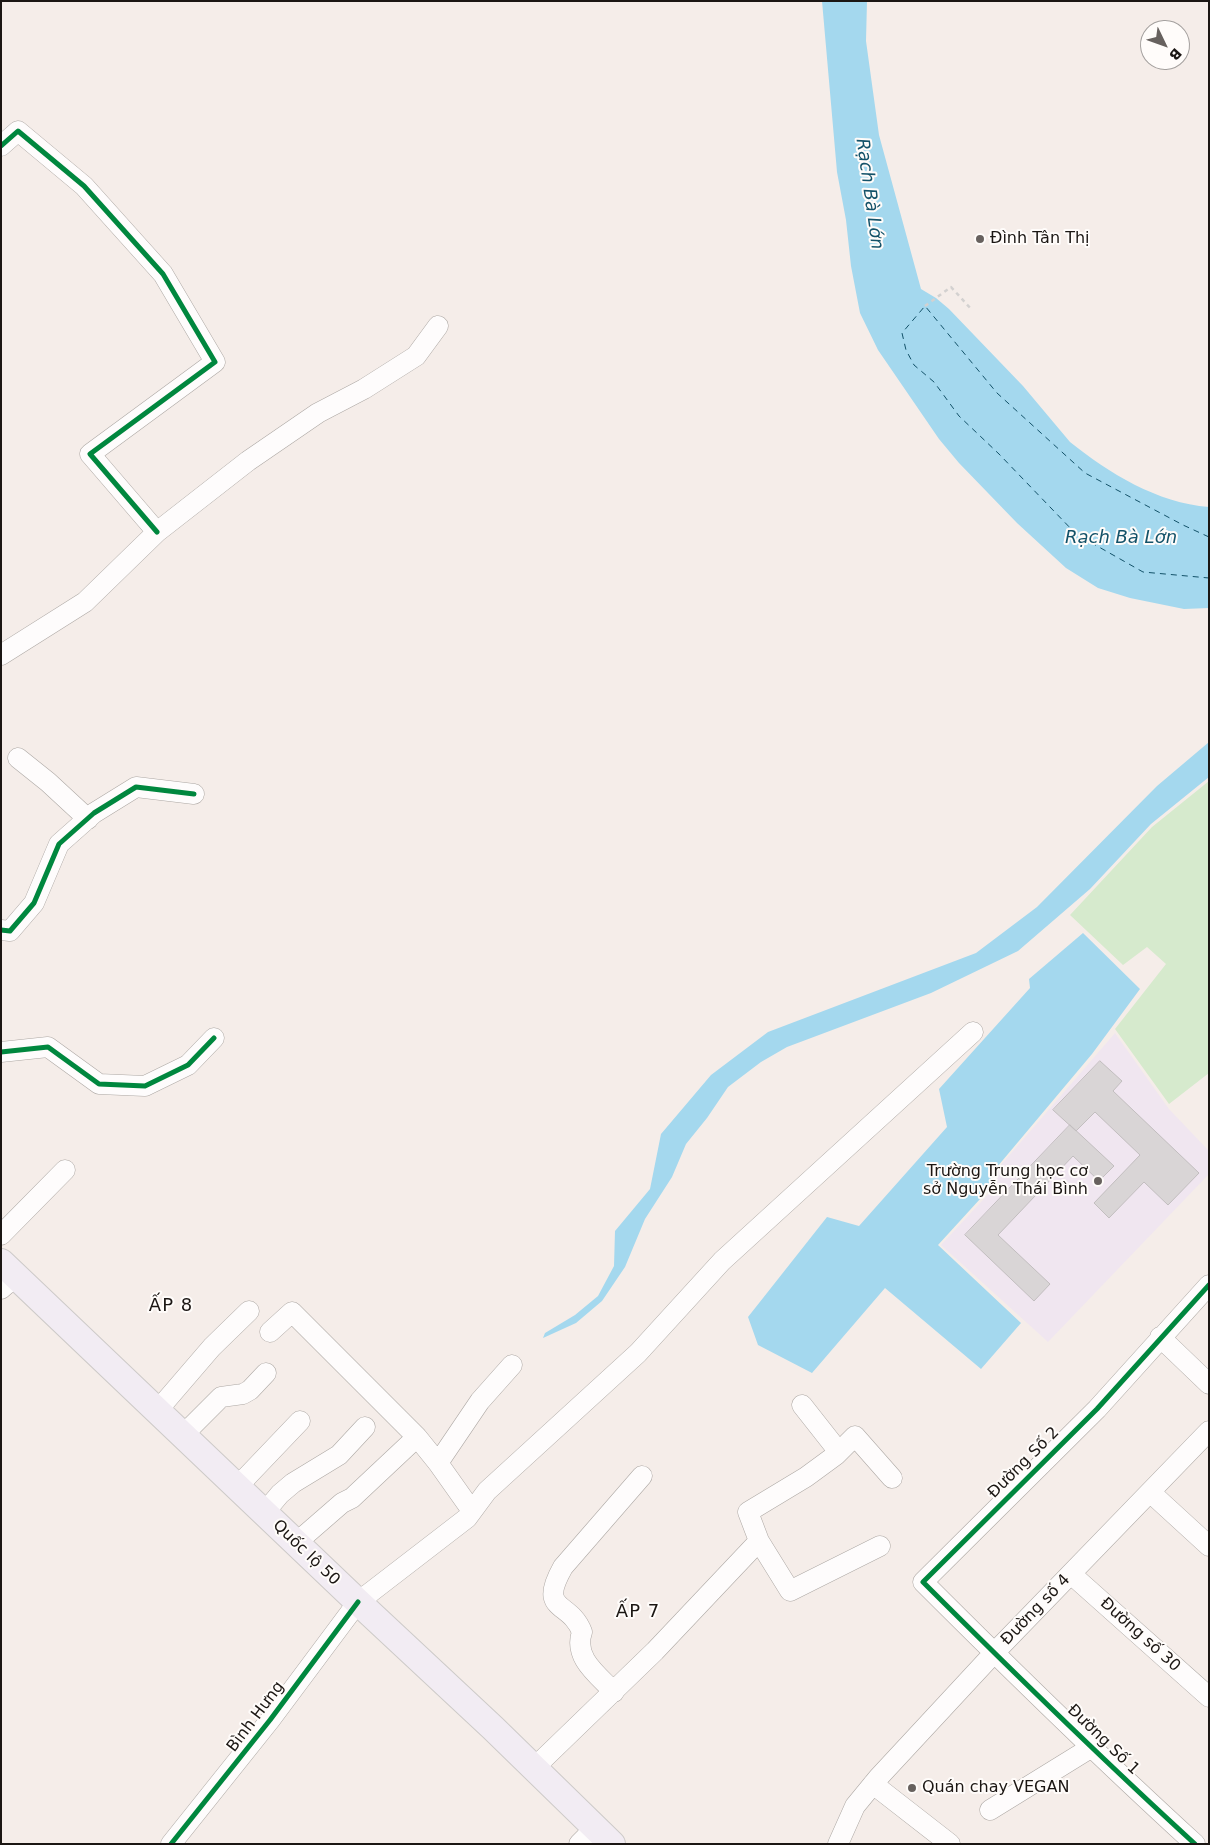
<!DOCTYPE html>
<meta charset="utf-8">
<style>
body{margin:0}
#map{position:relative;width:1210px;height:1845px;overflow:hidden;background:#f5ede9;font-family:"DejaVu Sans",sans-serif}
canvas{display:block}
.frame{position:absolute;inset:0;border:2px solid #1b1613;pointer-events:none}
.north{position:absolute;left:1140px;top:20px;width:50px;height:50px;box-sizing:border-box;background:#fffcfa;border:1px solid #a4a09e;border-radius:50%;rotate:132deg;font-size:14px;font-weight:700;line-height:20px;text-align:center;color:#1b1613}
.north::after{content:'';display:block;margin:auto;width:18px;height:22px;background:#67615e;clip-path:polygon(50% 0,100% 100%,50% 72%,0 100%)}
</style>
<div id="map">
<canvas width="1210" height="1845"></canvas>
<div class="frame"></div>
<div class="north">B</div>
</div>
<script>
const c = document.querySelector('canvas').getContext('2d');
c.lineJoin = 'round';
function fill(path, color) { c.fillStyle = color; c.fill(path, 'evenodd'); }
function strokePath(path, color, width, dash) { c.strokeStyle = color; c.lineWidth = width; c.lineCap = dash ? 'butt' : 'round'; c.setLineDash(dash || []); c.stroke(path); }
function write(font, color, halo, rows, align = 'center') {
  c.font = font + ' "DejaVu Sans",sans-serif'; c.lineWidth = 4; c.setLineDash([]); c.textBaseline = 'middle'; c.strokeStyle = halo; c.fillStyle = color; for (const [text, x, y, turn = 0] of rows) {
    c.save(); c.translate(x, y); c.rotate((+turn || 0) * Math.PI / 180); c.textAlign = isNaN(turn) ? turn : align; if (halo) c.strokeText(text, 0, 0); c.fillText(text, 0, 0); c.restore();
  }
}
const education = new Path2D(`
 M1115 1033 1169 1109 1209 1151V1174L1048 1342 941 1245 994 1188V1173Z`);
const green = new Path2D(`
 M1209 781V1073L1169 1104 1115 1029 1166 964 1147 947 1123 965 1070 915 1152 827Z`);
const water = new Path2D(`
 M822 1H867L866 41 879 135 921 289 936 298 949 309 1023 386 1070 442C1109 473 1157 503 1209 507V608L1184 609 1130 598 1098 588 1066 568 1017 523 959 463 939 439 878 350 860 313 851 266 846 220 837 172Z
 M1209 742V777L1151 824 1090 889 1018 951 931 993 787 1047 761 1062 728 1087 707 1118 686 1144 672 1177 645 1219 625 1267 602 1301 576 1323 543 1338 545 1333 575 1315 598 1296 614 1266 615 1231 650 1189 661 1134 711 1075 768 1032 976 953 1037 907 1157 786Z
 M1083 933 1140 989 1092 1054 992 1173 991 1187 938 1245 1021 1323 981 1369 885 1288 812 1373 758 1345 748 1317 827 1217 859 1226 947 1127 939 1089 1030 988 1029 979Z`);
const ferry = new Path2D(`
 M1209 537 1183 525 1085 473 997 393 925 306 902 333 906 350 914 365 934 382 959 416 999 454 1076 534 1143 572 1209 578`);
const building = new Path2D(`
 M1100 1061 1122 1081 1113 1091 1199 1173 1168 1205 1144 1182 1109 1218 1094 1203 1140 1155 1095 1112 1076 1131 1053 1110Z
 M1070 1125 1114 1166 1099 1181 1073 1156 998 1235 1050 1284 1034 1301 965 1235Z`);
const path = new Path2D(`
 M925 306 951 287 972 310`);
const minor = new Path2D(`
 M1 146 18 131 84 186 163 274 215 362 90 454 157 532
 M1 655 85 602 157 532 248 461 318 413 364 389 416 356 438 326
 M18 758 48 782 88 819
 M1 930 10 931 34 903 59 844 94 813 136 787 194 794
 M1 1052 48 1047 99 1084 145 1086 188 1065 214 1038
 M1 1235 65 1170
 M1 1289 16 1276
 M270 1332 292 1312 417 1437 438 1463 472 1511
 M1160 1337 1209 1384
 M802 1405 839 1452
 M157 1411 212 1347 249 1311
 M183 1435 221 1397 243 1394 250 1390 266 1373
 M438 1463 480 1401 512 1365
 M237 1487 300 1421
 M1150 1492 1209 1546
 M264 1513 280 1494 293 1483 339 1455 365 1427
 M296 1543 342 1503 352 1498 417 1437
 M880 1546 790 1591 759 1541 748 1512 806 1477 836 1455 855 1436 892 1478
 M1071 1574 1209 1697
 M614 1692C598 1675 573 1658 582 1632 570 1600 537 1613 563 1567L642 1476
 M534 1768 655 1651 759 1541
 M873 1784 950 1844
 M990 1810 1092 1747
 M171 1844 270 1720 358 1602 467 1518 487 1491 638 1353 722 1261 973 1032
 M579 1844 595 1828
 M838 1844 855 1806 878 1778 994 1653 1209 1431
 M1195 1844C1102 1759 1012 1671 923 1582L1097 1409 1209 1285`);
const major = new Path2D(`
 M1 1262 358 1602 493 1728 612 1844`);
const cycleway = new Path2D(`
 M1 146 18 131 84 186 163 274 215 362 90 454 157 532
 M1 930 10 931 34 903 59 844 94 813 136 787 194 794
 M1 1052 48 1047 99 1084 145 1086 188 1065 214 1038
 M171 1844 270 1720 358 1602
 M1195 1844C1102 1759 1012 1671 923 1582L1097 1409 1209 1285`);
const markers = [
 [980,239,5,"#67615e"],
 [1098,1181,5,"#67615e"],
 [912,1788,5,"#67615e"]
];
const poiNames = [
 ["Đình Tân Thị",990,239],
 ["Trường Trung học cơ",1088,1172,"right"],
 ["sở Nguyễn Thái Bình",1088,1190,"right"],
 ["Quán chay VEGAN",922,1788]
];
const streetNames = [
 ["Đường Số 2",1024,1463,-45],
 ["Quốc lộ 50",306,1553,44],
 ["Đường số 4",1036,1610,-46],
 ["Đường số 30",1140,1635,42],
 ["Bình Hưng",256,1717,-53],
 ["Đường Số 1",1103,1740,44]
];
const waterNames = [
 ["Rạch Bà Lớn",869,194,82],
 ["Rạch Bà Lớn",1121,538]
];
const neighbourhoodNames = [
 ["ẤP 8",171,1306],
 ["ẤP 7",638,1612]
];
fill(education, '#f0e6f0');
fill(green, '#d6eacd');
fill(water, '#a4d8ee');
strokePath(ferry, '#135269', 1, [6, 5]);
fill(building, '#d9d5d6');
strokePath(building, '#c2bebf', 1);
strokePath(minor, '#aca7a3', 21);
strokePath(major, '#cdcac8', 28);
strokePath(path, '#d3d1d0', 2.5, [4, 4]);
strokePath(minor, '#fefcfc', 20);
strokePath(major, '#f2ecf3', 26);
strokePath(cycleway, '#00873e', 5);
for (const [x, y, r, color] of markers) { const dot = new Path2D(); dot.arc(x, y, r, 0, 2 * Math.PI); c.fillStyle = color; c.fill(dot); strokePath(dot, '#fffcfa', 2); }
write('16px', '#1b1613', '#fffcfa', poiNames, 'left');
write('16px', '#1b1613', '#fffcfa', streetNames);
write('italic 18px', '#135269', '#fffcfa', waterNames);
c.letterSpacing = '1px';
write('18px', '#1b1613', '#fffcfa', neighbourhoodNames);
c.letterSpacing = '0px';
</script>
